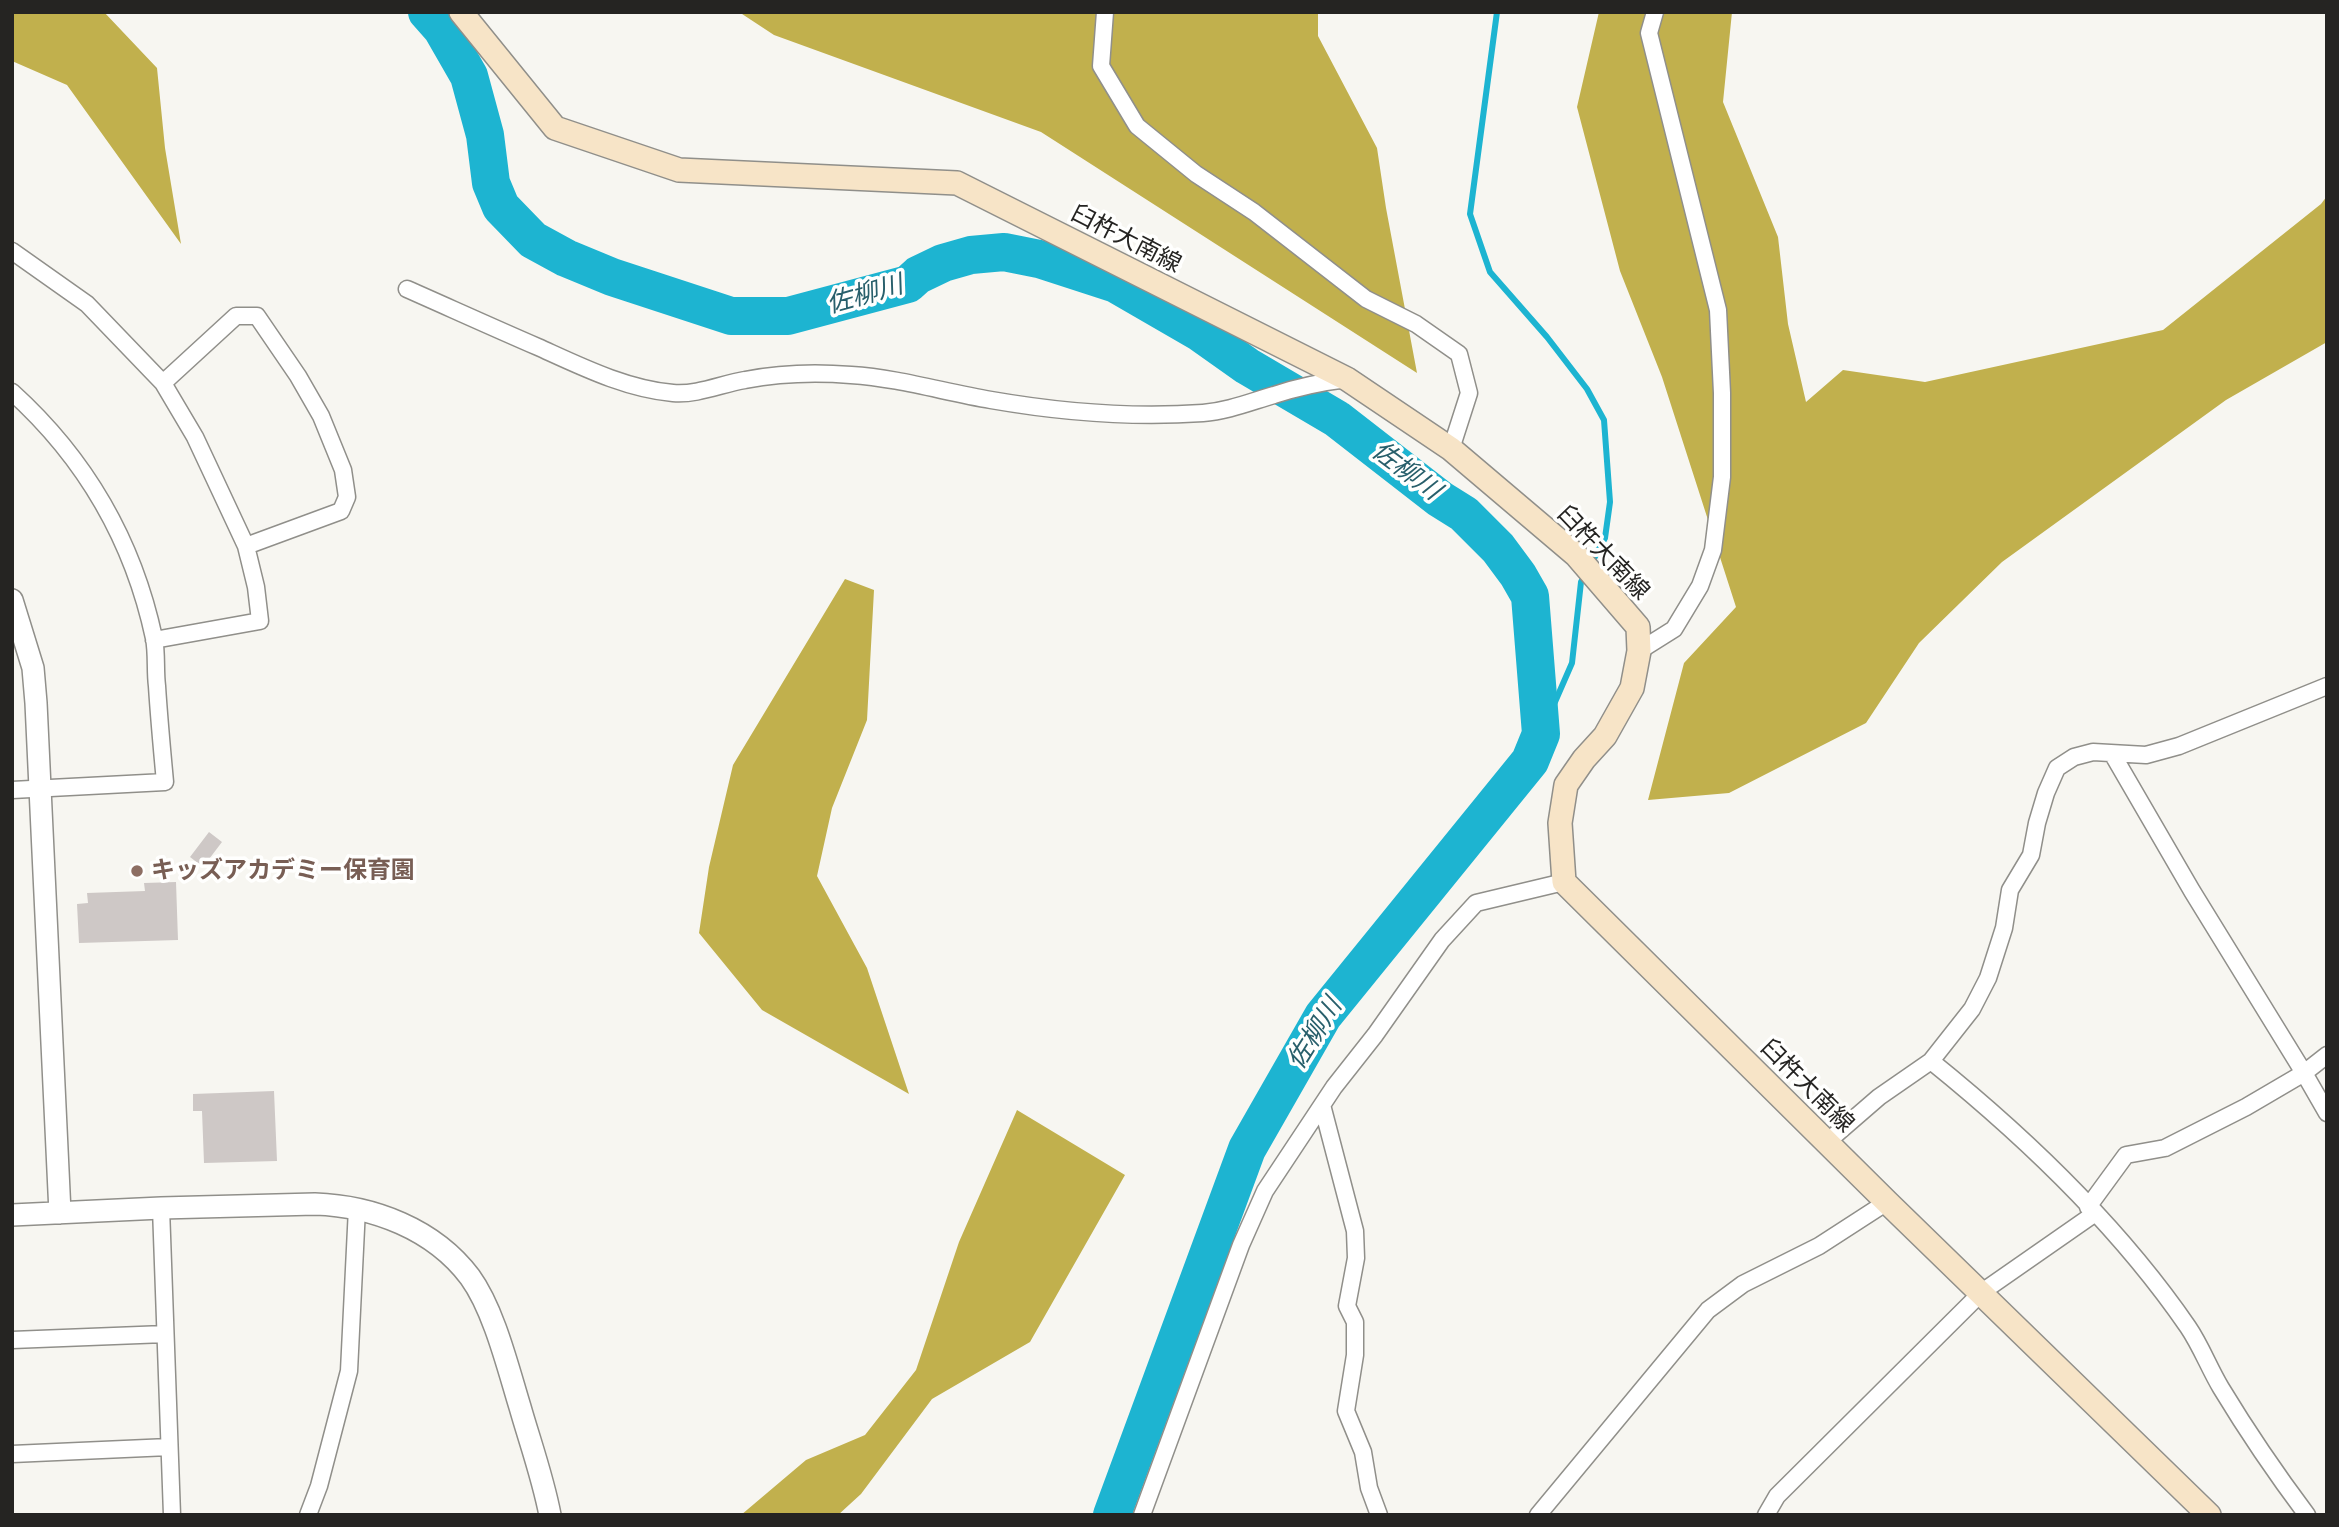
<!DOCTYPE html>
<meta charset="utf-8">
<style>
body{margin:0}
#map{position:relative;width:2339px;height:1527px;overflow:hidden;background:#f7f6f1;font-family:Montserrat,sans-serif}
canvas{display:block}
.frame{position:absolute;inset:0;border:14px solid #252422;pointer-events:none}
</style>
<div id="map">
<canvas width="2339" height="1527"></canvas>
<div class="frame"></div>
</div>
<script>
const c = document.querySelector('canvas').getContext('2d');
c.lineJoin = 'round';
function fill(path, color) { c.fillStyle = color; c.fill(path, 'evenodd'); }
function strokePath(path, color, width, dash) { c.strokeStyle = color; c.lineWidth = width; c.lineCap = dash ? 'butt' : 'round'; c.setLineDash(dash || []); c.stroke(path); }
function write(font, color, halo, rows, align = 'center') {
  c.font = font + ' Montserrat,"Noto Sans JP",sans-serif'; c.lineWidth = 7; c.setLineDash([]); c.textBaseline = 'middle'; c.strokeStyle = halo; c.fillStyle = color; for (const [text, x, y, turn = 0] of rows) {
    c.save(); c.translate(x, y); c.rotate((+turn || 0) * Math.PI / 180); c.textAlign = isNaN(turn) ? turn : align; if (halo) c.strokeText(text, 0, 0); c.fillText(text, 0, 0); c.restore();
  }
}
const forest = new Path2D(`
 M12 12H104L157 68 165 148 181 244 67 85 12 61Z
 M739 12H1318V36L1377 148 1386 208 1417 373 1041 132 774 35Z
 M1599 12H1732L1723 102 1778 237 1788 324 1806 402 1843 370 1925 382 2163 330 2321 204 2327 196V342L2226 400 2002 562 1919 643 1866 723 1729 793 1648 800 1684 663 1736 607 1662 377 1620 271 1577 107Z
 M845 579 874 590 867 720 832 808 817 876 867 968 909 1094 762 1010 699 933 709 867 733 765Z
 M1017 1110 1125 1175 1030 1342 932 1399 861 1494 838 1515H741L806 1460 865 1435 916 1370 959 1242Z`);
const stream = new Path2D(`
 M1497 12 1470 214 1490 272 1547 337 1587 389 1604 420 1610 502 1605 538 1591 564
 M1541 734 1572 663 1581 582 1586 573`);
const river = new Path2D(`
 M427 12 442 29 469 76 485 135 491 183 501 207 533 240 566 258 612 277 731 316H788L908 284 918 275 943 263 971 255 1004 252 1039 259 1116 284 1199 332 1247 366 1337 419 1440 499 1464 514 1498 548 1518 575 1530 596 1541 734 1530 761 1323 1016 1247 1149 1112 1515`);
const building = new Path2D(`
 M209 832 222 842 203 867 190 857Z
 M176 882 178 940 79 943 77 904 88 903 87 893 145 891 144 883Z
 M274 1091 277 1161 204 1163 202 1111H193V1094Z`);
const minor = new Path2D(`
 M1105 12 1101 66 1137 126 1196 174 1254 212 1366 299 1416 324 1459 354 1469 393 1451 449
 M12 251 87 304 163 383 195 437 246 546 256 587 260 621 154 640
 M407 289C450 308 494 328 538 347 580 366 626 389 673 393 698 395 721 384 745 380 781 373 815 372 851 375 898 378 944 392 991 400 1060 412 1133 418 1203 413 1228 411 1250 402 1274 395 1298 387 1322 382 1347 379
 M163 383 236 316H257L298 376 321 416 343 470 347 497 341 511 246 546
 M12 392C86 459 133 540 154 638 157 653 155 671 157 686 159 718 162 750 165 782L12 790
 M1639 651 1674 629 1700 586 1713 550 1722 477V393L1718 310 1649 33 1655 12
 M2113 755 2192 891 2304 1073 2327 1055
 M1931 1061C2024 1136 2120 1228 2188 1327 2201 1346 2209 1368 2221 1388 2247 1431 2277 1475 2307 1515
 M1322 1105 1355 1231 1356 1258 1347 1306 1355 1322V1355L1346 1411 1363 1452 1369 1488 1379 1515
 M1827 1142 1879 1097 1931 1061 1972 1009 1988 978 2004 928 2010 890 2031 855 2037 823 2046 793 2057 768 2074 757 2093 752 2146 755 2179 746 2327 686
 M2088 1207 2126 1155 2165 1148 2246 1107 2304 1073 2327 1113
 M161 1208 172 1515
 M12 1340 165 1334
 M12 1454 169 1447
 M308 1515 319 1486 349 1371 357 1208
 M1142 1515 1241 1245 1265 1191 1334 1087 1375 1035 1442 940 1476 903 1564 882
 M1538 1515 1708 1310 1743 1284 1819 1246 1887 1202
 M1766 1515 1777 1496 1982 1292 2094 1214`);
const tertiary = new Path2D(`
 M12 600 33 668 36 703 60 1213
 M12 1215 161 1208 315 1204C373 1206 434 1229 470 1277 494 1310 508 1368 520 1407 530 1442 543 1478 550 1515`);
const secondary = new Path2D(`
 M461 12 555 128 679 170 957 183 1347 379 1451 449 1576 555 1638 627 1639 651 1632 688 1605 736 1584 759 1566 785 1560 823 1564 882 1887 1202 2209 1515`);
const markers = [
 [137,871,7,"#8d6e63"]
];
const streetNames = [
 ["臼杵大南線",1126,239,27],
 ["臼杵大南線",1603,553,46],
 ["臼杵大南線",1807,1086,45]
];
const educationNames = [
 ["キッズアカデミー保育園",151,871]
];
const waterNames = [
 ["佐柳川",865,295,-16],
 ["佐柳川",1406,471,37],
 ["佐柳川",1315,1034,-58]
];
fill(forest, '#c1b04d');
strokePath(stream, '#1db4d1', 6);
strokePath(river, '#1db4d1', 38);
fill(building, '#cec8c6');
strokePath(minor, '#908f8a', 19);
strokePath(tertiary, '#908f8a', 24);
strokePath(secondary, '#908f8a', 26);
strokePath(minor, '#fff', 16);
strokePath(tertiary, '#fff', 21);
strokePath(secondary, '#f7e4c7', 23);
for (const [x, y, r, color] of markers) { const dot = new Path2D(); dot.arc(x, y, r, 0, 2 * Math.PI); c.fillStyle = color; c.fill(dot); strokePath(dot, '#fffffe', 2.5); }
write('24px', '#252422', '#fffffe', streetNames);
write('bold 24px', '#785e54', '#fffffe', educationNames, 'left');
write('italic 26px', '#285f6b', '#fffffe', waterNames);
</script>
